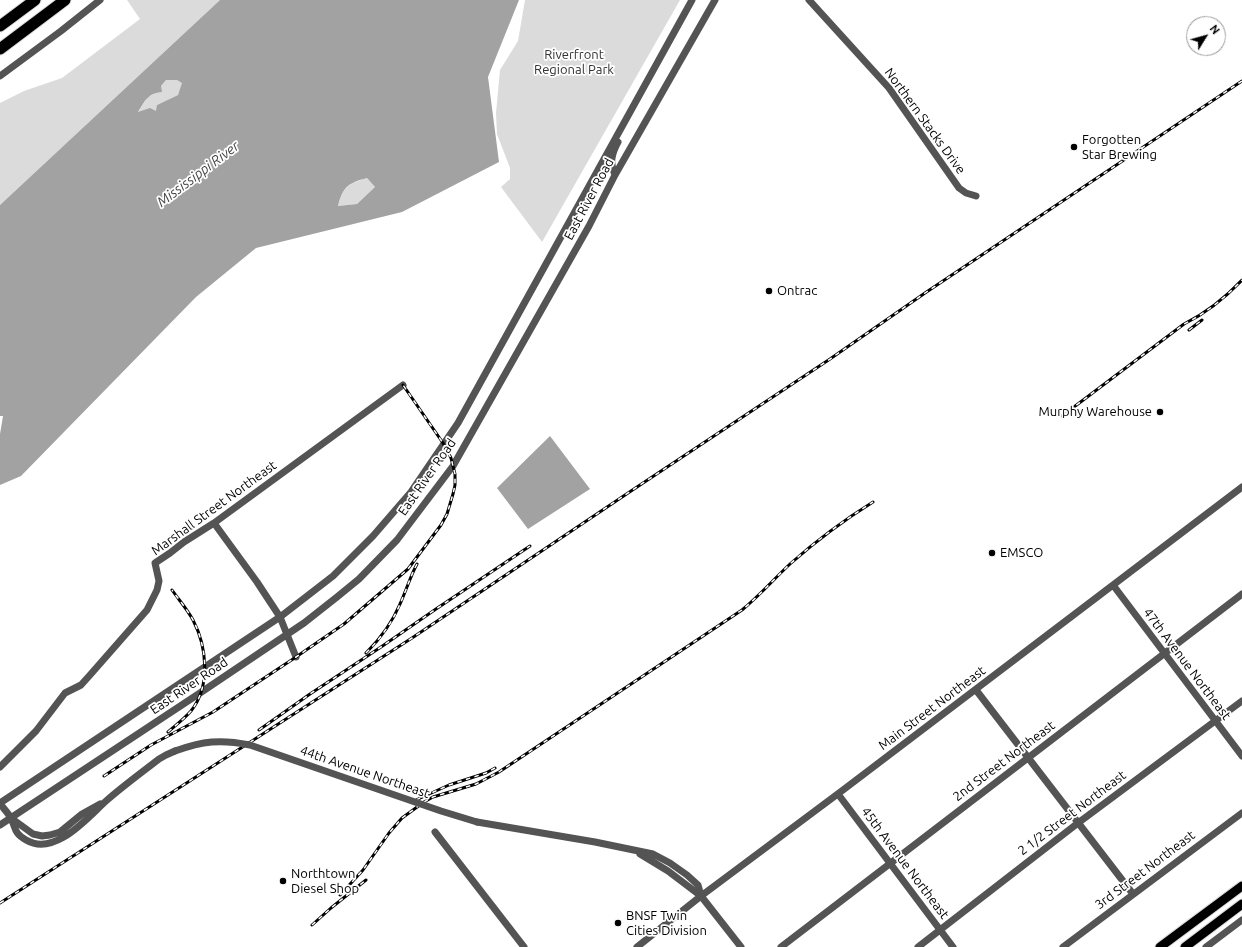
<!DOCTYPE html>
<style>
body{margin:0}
#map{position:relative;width:1242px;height:947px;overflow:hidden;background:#fff;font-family:Ubuntu,sans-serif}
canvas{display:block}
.north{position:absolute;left:1186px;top:16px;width:40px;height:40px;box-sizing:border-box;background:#fff;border:1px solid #999;border-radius:50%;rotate:53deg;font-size:11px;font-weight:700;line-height:16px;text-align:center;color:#000}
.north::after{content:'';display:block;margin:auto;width:14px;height:18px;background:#000;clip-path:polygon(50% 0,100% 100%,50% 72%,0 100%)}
</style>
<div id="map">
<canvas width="1242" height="947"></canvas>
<div class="north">N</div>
</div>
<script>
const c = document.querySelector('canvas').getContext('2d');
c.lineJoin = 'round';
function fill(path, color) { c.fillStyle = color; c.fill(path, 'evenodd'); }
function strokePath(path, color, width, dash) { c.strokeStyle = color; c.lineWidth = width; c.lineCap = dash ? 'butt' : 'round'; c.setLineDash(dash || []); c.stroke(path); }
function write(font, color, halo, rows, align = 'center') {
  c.font = font + ' Ubuntu,sans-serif'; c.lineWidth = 3.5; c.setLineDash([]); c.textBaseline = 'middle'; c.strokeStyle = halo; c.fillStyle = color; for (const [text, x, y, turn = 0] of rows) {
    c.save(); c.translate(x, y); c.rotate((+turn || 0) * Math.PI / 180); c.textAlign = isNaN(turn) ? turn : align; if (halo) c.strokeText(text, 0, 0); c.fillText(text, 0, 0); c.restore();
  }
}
const green = new Path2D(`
 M127 0H220L0 205V103L24 91 62 78 140 19Z
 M525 0H680L542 242 501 187 510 179V168L497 134 496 113 500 70 518 41Z
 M166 80H177L183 83 178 95 157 105V111L138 112 148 97 155 93Z
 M367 178 375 187 357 204 338 206C344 187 347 184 367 178Z`);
const water = new Path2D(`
 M220 0H519L488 77 499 162 402 212 256 248 196 297 21 476 0 485V434L3 416H0V205ZM166 80H177L182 83 178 95 157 105 156 111 150 108 138 112C145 101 148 93 162 92L161 86ZM367 178 375 187 357 204 338 206C343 187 348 183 367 178Z
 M550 436 590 489 528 529 497 488Z`);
const minor = new Path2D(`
 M809 0 889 88 959 188 966 193 976 196
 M0 76 61 31 100 0
 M615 175C609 163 612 153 618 142
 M214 523 257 582 280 617 296 657
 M1113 585 1242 756
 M976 690 1133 894
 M0 767 36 731 65 693 81 685 90 675 147 610 157 590 159 581 155 563 170 553 184 542 214 523 403 385
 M838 794 953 947
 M0 803 280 617 333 576 373 536 411 492 458 423 692 0
 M0 803C3 808 8 813 11 818 16 829 14 833 26 840 55 857 87 818 106 801 123 786 141 773 159 759L166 755 175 751
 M11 818 33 834 42 836 50 835 60 832 82 814 100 804
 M477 822 595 842 653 854 670 863 687 875 698 885 701 896
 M0 825 200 693 304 623 337 597 359 579 397 540 453 466 589 226 615 175 715 0
 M435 832 524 947
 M640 854 668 871 701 896 741 947
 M637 947 701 896 843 790 1242 487
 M781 947 1242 594
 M918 947 1078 823 1242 701
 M1063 947 1242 813
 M1206 947 1242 920`);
const major = new Path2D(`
 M1160 947 1242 886
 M1185 947 1242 904`);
const highway = new Path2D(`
 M0 26 35 0
 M0 49 65 0`);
const rail = new Path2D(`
 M1189 330 1202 320
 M1062 416 1184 324C1206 313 1225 298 1242 280
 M366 653C380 639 392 623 400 604 406 591 410 577 417 564
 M259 730 310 694 381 647 436 609 530 546
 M168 732C176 725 184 719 191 711 211 686 207 647 193 620 187 609 179 600 172 590
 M104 776 151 745 213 712 296 657 344 624 408 569 441 525 447 514 453 494 455 485V474L451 458 443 443 403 385
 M416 800 449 785 486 773 495 768
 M340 895 363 870 389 833 402 818 424 802 433 797 476 784 499 772 742 610C759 596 774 579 790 564 816 541 844 520 873 502
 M0 903 412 638 631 491 830 359 925 293 1242 81
 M312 925 331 908 366 880`);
const minorBridge = new Path2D(`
 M175 751C203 741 220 739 250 745L441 811 477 822`);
const markers = [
 [1074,147,4,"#000"],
 [769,291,4,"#000"],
 [1160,412,4,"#000"],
 [992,553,4,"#000"],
 [283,881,4,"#000"],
 [618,923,4,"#000"]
];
const parkNames = [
 ["Riverfront",574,55],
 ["Regional Park",574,70]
];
const streetNames = [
 ["Northern Stacks Drive",925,121,54],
 ["East River Road",589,199,-62],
 ["East River Road",427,477,-55],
 ["Marshall Street Northeast",214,508,-36],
 ["47th Avenue Northeast",1187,664,53],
 ["East River Road",189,686,-34],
 ["Main Street Northeast",932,708,-37],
 ["2nd Street Northeast",1004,761,-37],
 ["44th Avenue Northeast",365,772,19],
 ["2 1/2 Street Northeast",1072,813,-37],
 ["45th Avenue Northeast",905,863,53],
 ["3rd Street Northeast",1145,870,-37]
];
const poiNames = [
 ["Forgotten",1082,140],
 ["Star Brewing",1082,155],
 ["Ontrac",777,291],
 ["Murphy Warehouse",1152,412,"right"],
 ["EMSCO",1000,553],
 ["Northtown",291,874],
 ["Diesel Shop",291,889],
 ["BNSF Twin",626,916],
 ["Cities Division",626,931]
];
const waterNames = [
 ["Mississippi River",198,174,-37]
];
fill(green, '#dbdbdb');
fill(water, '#a2a2a2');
strokePath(major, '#dbdbdb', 11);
strokePath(highway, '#dbdbdb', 13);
strokePath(minor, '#545454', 7);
strokePath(major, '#000', 9);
strokePath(highway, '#000', 11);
strokePath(rail, '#000', 3);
strokePath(rail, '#fff', 1.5, [4.5]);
strokePath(minorBridge, '#545454', 7);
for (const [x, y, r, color] of markers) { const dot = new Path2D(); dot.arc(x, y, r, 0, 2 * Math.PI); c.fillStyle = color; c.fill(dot); strokePath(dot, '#fff', 1.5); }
write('13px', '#323232', '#fff', parkNames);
write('13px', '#000', '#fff', streetNames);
write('13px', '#000', '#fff', poiNames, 'left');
write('italic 14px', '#434343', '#fff', waterNames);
</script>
